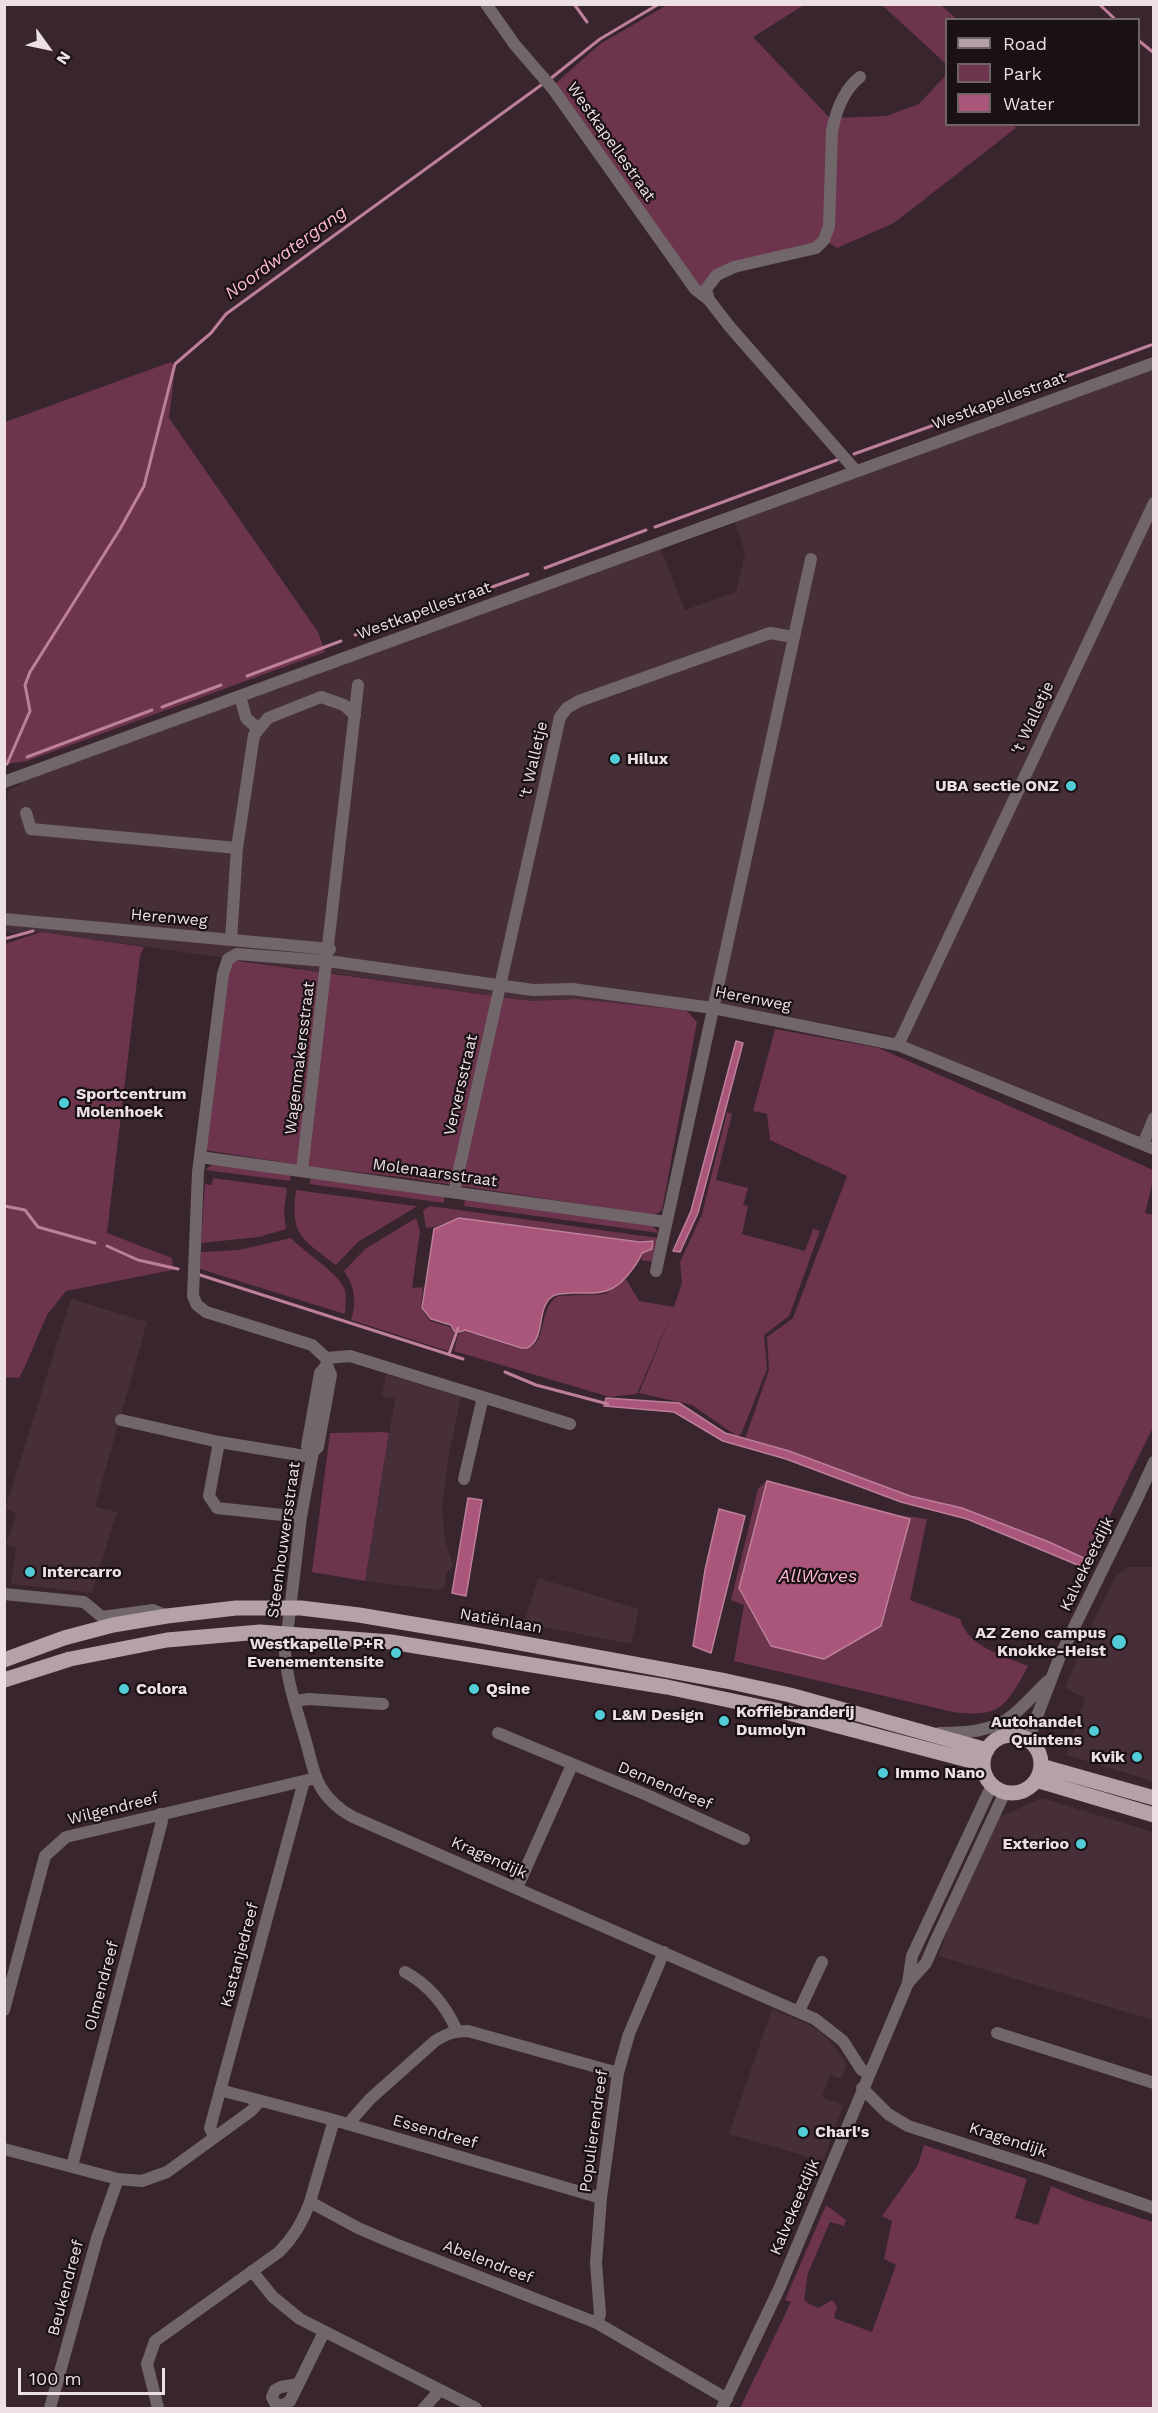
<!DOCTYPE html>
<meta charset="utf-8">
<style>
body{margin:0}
#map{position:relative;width:1158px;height:2413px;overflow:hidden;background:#38252d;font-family:"Work Sans",sans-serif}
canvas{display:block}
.frame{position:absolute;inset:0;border:6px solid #ede0e5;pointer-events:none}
.legend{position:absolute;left:945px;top:18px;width:195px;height:108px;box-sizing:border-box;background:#1a1115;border:2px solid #6e6468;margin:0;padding:8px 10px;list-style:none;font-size:18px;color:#ede0e5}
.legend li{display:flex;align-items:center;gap:12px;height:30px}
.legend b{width:30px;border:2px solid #6e6468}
.north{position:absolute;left:18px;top:18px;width:60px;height:60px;-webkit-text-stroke:4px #1a1115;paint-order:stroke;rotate:123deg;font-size:16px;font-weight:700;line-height:24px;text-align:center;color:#ede0e5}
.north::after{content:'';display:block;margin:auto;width:21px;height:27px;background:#ede0e5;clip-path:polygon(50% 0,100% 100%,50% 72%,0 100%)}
.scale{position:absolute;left:18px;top:2368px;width:147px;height:27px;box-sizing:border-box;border:3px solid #ede0e5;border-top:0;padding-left:8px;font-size:18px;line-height:21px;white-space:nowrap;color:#ede0e5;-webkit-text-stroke:4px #1a1115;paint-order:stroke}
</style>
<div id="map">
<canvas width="1158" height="2413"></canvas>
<div class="frame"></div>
<ul class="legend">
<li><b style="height:8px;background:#b5a1a8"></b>Road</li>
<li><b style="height:16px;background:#6c344d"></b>Park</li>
<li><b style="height:16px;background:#aa567b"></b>Water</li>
</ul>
<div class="north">N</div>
<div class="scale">100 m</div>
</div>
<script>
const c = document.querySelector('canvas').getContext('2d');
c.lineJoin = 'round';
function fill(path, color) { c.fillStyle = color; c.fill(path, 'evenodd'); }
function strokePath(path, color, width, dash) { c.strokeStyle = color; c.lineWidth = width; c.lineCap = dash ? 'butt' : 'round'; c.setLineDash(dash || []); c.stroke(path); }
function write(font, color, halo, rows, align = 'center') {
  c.font = font + ' "Work Sans",sans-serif'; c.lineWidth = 4.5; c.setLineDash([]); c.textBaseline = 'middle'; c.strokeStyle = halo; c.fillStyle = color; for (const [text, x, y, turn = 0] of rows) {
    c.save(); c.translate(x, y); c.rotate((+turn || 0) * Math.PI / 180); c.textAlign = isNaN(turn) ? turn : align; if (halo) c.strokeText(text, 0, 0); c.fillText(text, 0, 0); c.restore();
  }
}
const built = new Path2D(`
 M1153 366V1141L887 1035 692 999 686 1010 576 999 531 1001 41 932 5 933 6 840 5 839V809L9 790 20 785 21 781 660 547 685 610 736 592 745 553 734 519Z
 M71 1299 147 1322 95 1507 117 1512 92 1593 11 1584 16 1547 6 1544 17 1513 5 1509Z
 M386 1374 461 1397 448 1459 442 1508 445 1539 453 1566 446 1573 445 1586 439 1590 365 1581 395 1399 382 1396Z
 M1128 1567H1153V1781L1066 1755 1085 1698 1065 1688 1093 1622 1117 1575Z
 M538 1578 639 1609 631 1644 524 1623Z
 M1042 1798 1153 1832V2020L939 1956 950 1922 1000 1817Z
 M772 2009 807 2024 819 2031 829 2040 847 2063 842 2079 830 2075 822 2097 843 2105 823 2161 729 2134Z`);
const green = new Path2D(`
 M667 5H804L753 37 830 118 886 116 919 104 946 75V124H1012L1016 128 894 223 837 248 829 243 795 252 742 262 701 287 555 84 600 44Z
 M882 5H941L957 19 946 20V64Z
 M171 362 175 368 169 418 318 632 325 652 27 761 5 764V422Z
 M41 932 144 947 140 956 107 1233 172 1258 173 1270 66 1291 47 1315 23 1371 19 1378 4 1377 5 944Z
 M224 959 531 1001 576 999 686 1010 697 1022 662 1210 655 1215 401 1177 313 1167 198 1149Z
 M775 1029 879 1048 1153 1170V1181L1145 1213 1154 1215 1153 1427 1088 1560 1049 1542 962 1508 910 1496 789 1451 745 1439 769 1370 767 1337 793 1318 847 1176 770 1140 767 1114 753 1111Z
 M727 1112 732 1114 716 1180 748 1188 743 1205 748 1206 742 1234 805 1251 813 1229 820 1231 789 1316 764 1335 767 1369 742 1432 738 1437 692 1405 639 1393 674 1308 637 1394 610 1397 454 1351 458 1335 465 1331 520 1349C551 1351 535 1307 559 1296L605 1294 626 1279 639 1301 674 1307 682 1283 680 1262 702 1214Z
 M213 1164 291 1174 290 1181 205 1170Z
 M311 1177 445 1195 444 1203 310 1184Z
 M213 1178 287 1188 284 1211 286 1229 259 1237 201 1243 205 1184 212 1185Z
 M296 1190 415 1206 416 1207 358 1242 336 1265C302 1239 290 1236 296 1190Z
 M465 1199 652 1225 659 1233 464 1206Z
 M430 1206 658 1238 653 1262 641 1260 642 1253 652 1249 654 1240 640 1241 459 1218 434 1227 426 1228 423 1210Z
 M416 1218 420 1231 412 1288 423 1287 421 1309 430 1321 450 1327 454 1333 448 1351 351 1320C357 1301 355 1287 344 1271L365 1249Z
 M291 1238C304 1252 340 1274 345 1290 347 1297 345 1307 345 1314L200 1269 201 1252 239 1250Z
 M383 1432 389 1433 365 1581 312 1572 330 1433Z
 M767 1480 899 1515 927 1519 910 1600 960 1619C969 1648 1003 1655 1028 1666 1006 1706 1002 1718 953 1712L734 1661 744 1605 731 1600 758 1489Z
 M924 2145 1027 2179 1015 2218 1038 2225 1051 2186 1085 2200 1153 2222V2408H740L791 2302 785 2300 826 2205 846 2220 844 2226 830 2222 808 2273 804 2300 809 2304 819 2308 832 2300 837 2306 834 2318 872 2332 896 2265 884 2259 892 2221 882 2216 918 2165Z`);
const water = new Path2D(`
 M736 1041 743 1043 698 1213 680 1252 673 1251 691 1211Z
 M459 1218 640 1242 653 1241 652 1249 642 1253C639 1261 633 1269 627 1276 610 1296 596 1293 572 1293 565 1294 559 1293 553 1296 535 1308 547 1338 527 1348H521L465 1330 460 1332 454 1331 451 1325 431 1319 422 1308 434 1229Z
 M606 1398 679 1403 725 1433 789 1451 910 1496 962 1508 1049 1542 1088 1560 1085 1568 967 1519 901 1502 786 1459 723 1441 674 1412 604 1406Z
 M767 1481 910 1519 881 1626 824 1659 771 1646 739 1588Z
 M468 1498 482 1500 466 1596 452 1593Z
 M719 1509 745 1516 711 1653 693 1646 705 1570Z`);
const stream = new Path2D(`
 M574 4 587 22
 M1099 4 1116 20
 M1138 40 1154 53
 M550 79 600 39 659 4
 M1026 391 1151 345
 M854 454 1009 398
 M655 527 837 460
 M545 568 646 530
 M470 595 528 574
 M355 635 458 598
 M247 676 341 641
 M162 707 221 685
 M27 757 152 710
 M7 764 30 711 25 685 30 672 120 529 144 486 175 364 211 333 226 314 544 83
 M4 939 33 931
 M4 1206 25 1210 38 1227 95 1243
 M107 1246 138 1260 178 1269
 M200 1275 463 1359
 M449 1354 458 1328
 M505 1372 536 1385 608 1404`);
const minor = new Path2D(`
 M486 4 515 45 553 89 695 289 709 300
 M856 471 730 327 709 300 706 289 717 275 734 267 816 248 824 240 829 226 832 131C836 111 843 90 860 77
 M240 696 246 718 258 729
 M4 782 1154 363
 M26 813 31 829 237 848 254 735 268 718 321 697 344 705 355 715
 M4 919 330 949
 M231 940 237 848
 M898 1045 1154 503
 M1143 1144 1154 1118
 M200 1157 666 1222
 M302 1171 358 685
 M454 1192 560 717 567 708 579 701 770 633 793 637
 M656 1271 811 559
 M326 1358 350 1356 570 1424
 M327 1365 331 1375 318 1447 313 1452 301 1517 285 1652C287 1683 298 1713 306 1742 310 1756 313 1773 320 1786 328 1800 340 1810 353 1817L815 2019 843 2041 861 2069 868 2074
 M121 1420 219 1442 209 1496 217 1508 301 1517
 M219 1442 311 1457
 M313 1452 307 1446 320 1373 327 1365 326 1358 312 1345 206 1312 197 1305 193 1296 198 1172 223 974 228 959 237 954 328 961 533 990 572 989 713 1008 898 1045 1154 1149
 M464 1479 483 1397
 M4 1594 84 1602 102 1617 153 1610 167 1616
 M294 1701 309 1699 383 1704
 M498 1733 647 1795 744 1839
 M939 1733C965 1733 994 1732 1014 1714 1026 1704 1036 1692 1048 1681
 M1028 1740 1060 1656 1137 1499 1154 1462
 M517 1888 572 1765
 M405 1972C429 1985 446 2006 457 2031
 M908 1983 926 1963 936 1940 1005 1792
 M4 2010 45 1856 66 1837 316 1778
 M799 2011 822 1962
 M997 2033 1154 2083
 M862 2088 888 2114 908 2126 1045 2170 1154 2208
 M220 2090 334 2120 601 2198
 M334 2120 310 2202 358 2228 393 2243 597 2323 727 2399
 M348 2124 370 2099 435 2041C446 2034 454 2031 468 2031L618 2073
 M214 2137 210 2128 304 1781
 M4 2149 118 2179 142 2181 167 2172 251 2111 260 2101
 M72 2166 162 1821 160 1814
 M252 2271 273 2297 300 2319 476 2408
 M597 2323 600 2314 596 2263 601 2198 618 2073 629 2034 664 1952
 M298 2384 281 2387 275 2390 272 2397 275 2403 282 2406 290 2401 324 2332
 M50 2408 97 2238 118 2179
 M158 2408 147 2364 155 2341 279 2252C294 2237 303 2222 310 2202
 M424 2408 440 2390
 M722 2408 779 2289 908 1983 912 1956 992 1785`);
const major = new Path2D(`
 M4 1660 64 1638 113 1625 167 1616 236 1608H301L359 1615 466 1633 726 1681 790 1695 987 1750
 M4 1680 70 1659 167 1640 260 1632 391 1642 667 1687 785 1712 983 1764
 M983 1764a29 29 0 1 1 58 0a29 29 0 1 1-58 0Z
 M1041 1766 1154 1798
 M1036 1780 1154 1815`);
const markers = [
 [615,759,6,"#52ccd6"],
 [1071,786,6,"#52ccd6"],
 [64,1103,6,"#52ccd6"],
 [30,1572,6,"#52ccd6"],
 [1119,1642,8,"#52ccd6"],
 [396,1653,6,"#52ccd6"],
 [124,1689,6,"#52ccd6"],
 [474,1689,6,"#52ccd6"],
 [600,1715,6,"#52ccd6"],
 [724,1721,6,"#52ccd6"],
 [1094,1731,6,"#52ccd6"],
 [1137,1757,6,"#52ccd6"],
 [883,1773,6,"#52ccd6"],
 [1081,1844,6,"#52ccd6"],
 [803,2132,6,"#52ccd6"]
];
const streetNames = [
 ["Westkapellestraat",611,142,55],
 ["Westkapellestraat",999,401,-20],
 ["Westkapellestraat",424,611,-20],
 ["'t Walletje",1033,718,-65],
 ["'t Walletje",534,760,-77],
 ["Herenweg",169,918,5],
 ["Herenweg",753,999,11],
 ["Wagenmakersstraat",300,1058,-83],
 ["Verversstraat",461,1085,-77],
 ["Molenaarsstraat",435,1173,8],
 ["Steenhouwersstraat",284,1540,-82],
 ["Kalvekeetdijk",1087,1564,-64],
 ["Natiënlaan",501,1621,10],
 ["Dennendreef",665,1786,23],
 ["Wilgendreef",113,1809,-14],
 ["Kragendijk",489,1858,24],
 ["Kastanjedreef",240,1955,-75],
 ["Olmendreef",102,1986,-75],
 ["Populierendreef",594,2131,-82],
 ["Essendreef",435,2132,16],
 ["Kragendijk",1008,2140,18],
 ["Kalvekeetdijk",795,2207,-67],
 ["Abelendreef",488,2262,21],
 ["Beukendreef",66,2288,-75]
];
const poiNames = [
 ["Hilux",627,759],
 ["UBA sectie ONZ",1059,786,"right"],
 ["Sportcentrum",76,1094],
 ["Molenhoek",76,1112],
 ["Intercarro",42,1572],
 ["AZ Zeno campus",1106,1633,"right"],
 ["Knokke-Heist",1106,1651,"right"],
 ["Westkapelle P+R",384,1644,"right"],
 ["Evenementensite",384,1662,"right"],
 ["Colora",136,1689],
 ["Qsine",486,1689],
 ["Koffiebranderij",736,1712],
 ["Dumolyn",736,1730],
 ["L&M Design",612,1715],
 ["Autohandel",1082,1722,"right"],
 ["Quintens",1082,1740,"right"],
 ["Kvik",1125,1757,"right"],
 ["Immo Nano",895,1773],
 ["Exterioo",1069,1844,"right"],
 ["Charl's",815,2132]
];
const waterNames = [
 ["Noordwatergang",286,253,-36],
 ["AllWaves",818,1577]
];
fill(built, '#472f39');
fill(green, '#6c344d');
fill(water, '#aa567b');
strokePath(water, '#be7f9b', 1.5);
strokePath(stream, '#be7f9b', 3);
strokePath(minor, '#71676a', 12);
strokePath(major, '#b5a1a8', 15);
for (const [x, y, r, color] of markers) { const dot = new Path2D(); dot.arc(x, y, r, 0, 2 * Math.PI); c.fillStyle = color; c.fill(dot); strokePath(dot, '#1a1115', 2); }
write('16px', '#ede0e5', '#1a1115', streetNames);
write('bold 16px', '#ede0e5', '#1a1115', poiNames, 'left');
write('italic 18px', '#feb8d4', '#1a1115', waterNames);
</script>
